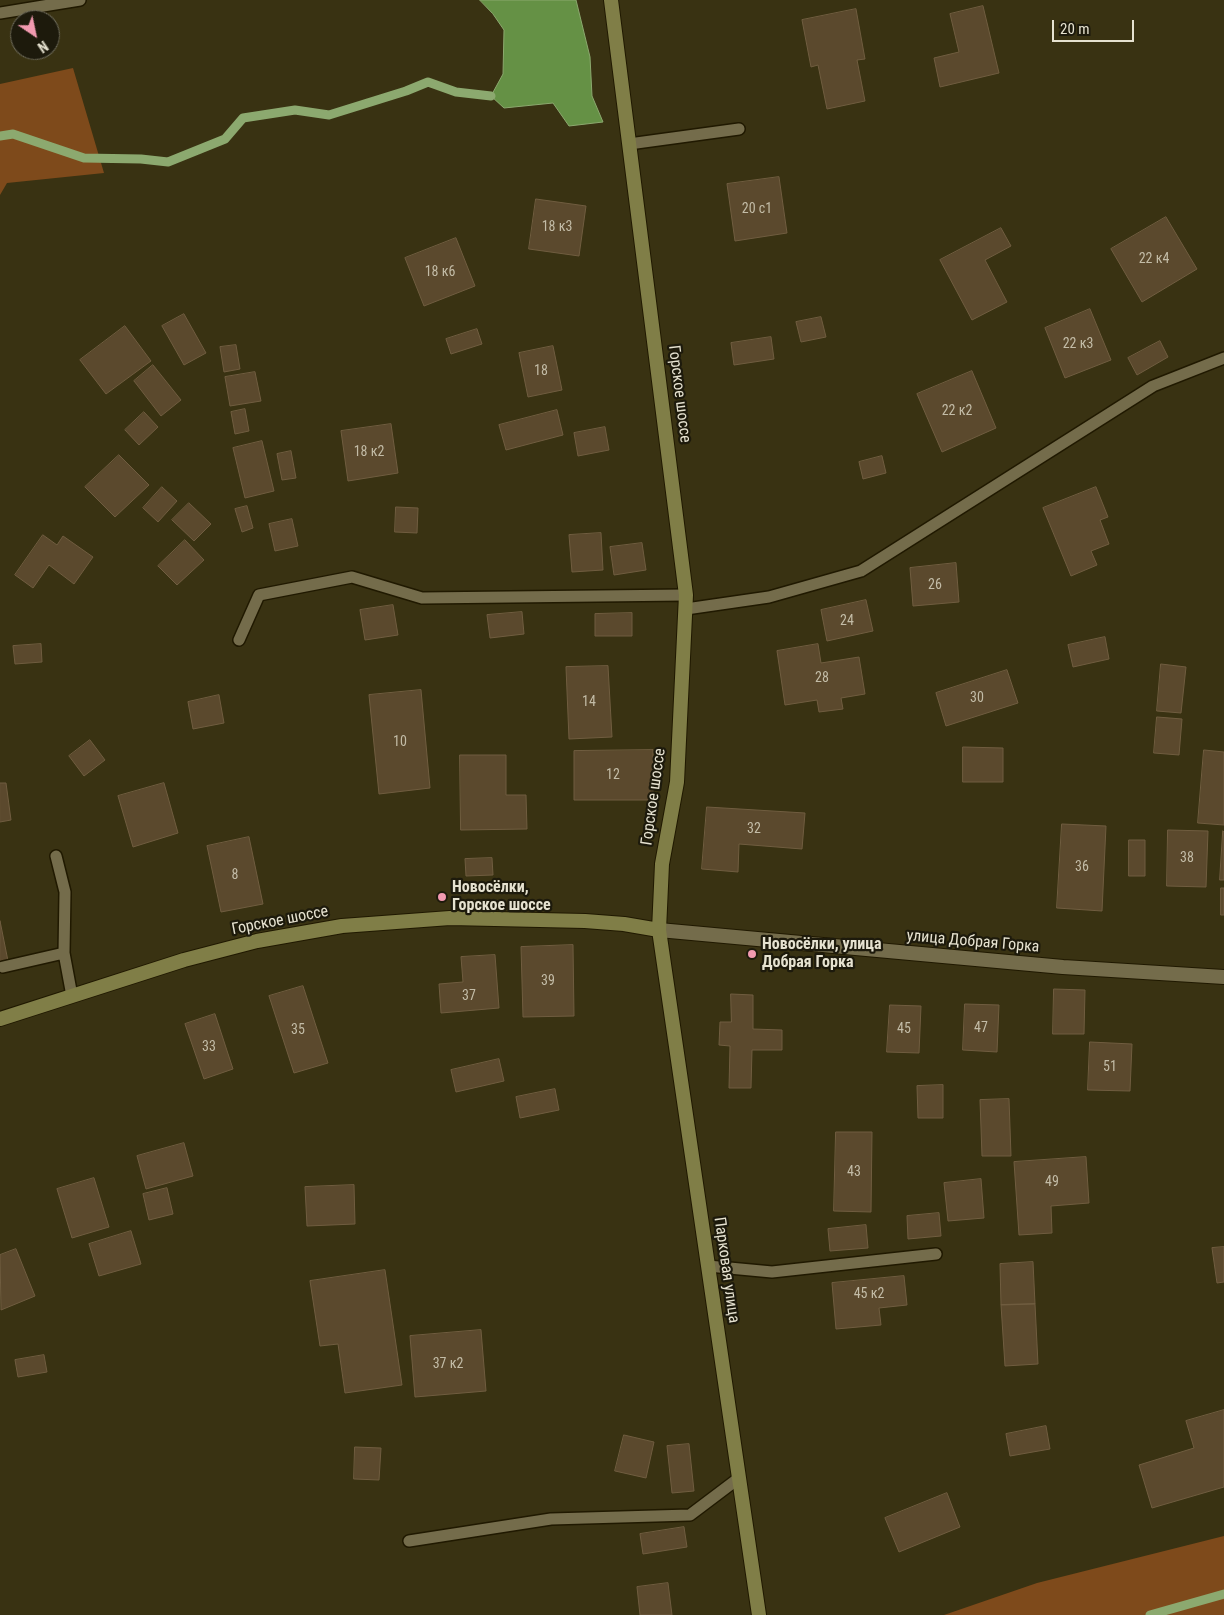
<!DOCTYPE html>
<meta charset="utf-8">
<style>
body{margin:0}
#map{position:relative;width:1224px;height:1615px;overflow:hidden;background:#393212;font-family:"Roboto Condensed",sans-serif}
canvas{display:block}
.north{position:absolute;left:10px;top:10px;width:50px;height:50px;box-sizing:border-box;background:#1d1a0c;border:1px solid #6d6a5a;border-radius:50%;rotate:146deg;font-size:14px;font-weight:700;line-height:20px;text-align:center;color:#e6e2d0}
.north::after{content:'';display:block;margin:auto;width:18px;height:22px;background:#f29ab0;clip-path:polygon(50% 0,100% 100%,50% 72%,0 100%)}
.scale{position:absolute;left:1052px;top:20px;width:82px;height:22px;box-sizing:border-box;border:2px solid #e6e2d0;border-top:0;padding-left:6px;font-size:15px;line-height:18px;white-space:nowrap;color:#e6e2d0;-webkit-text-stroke:4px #1d1a0c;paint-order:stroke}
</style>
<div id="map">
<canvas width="1224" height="1615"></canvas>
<div class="north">N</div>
<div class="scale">20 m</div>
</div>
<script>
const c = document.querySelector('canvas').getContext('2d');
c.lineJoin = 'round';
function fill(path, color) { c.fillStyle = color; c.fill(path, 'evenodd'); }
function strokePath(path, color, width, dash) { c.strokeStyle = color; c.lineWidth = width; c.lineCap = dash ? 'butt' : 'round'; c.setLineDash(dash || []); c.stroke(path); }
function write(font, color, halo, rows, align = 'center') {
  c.font = font + ' "Roboto Condensed",sans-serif'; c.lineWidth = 4.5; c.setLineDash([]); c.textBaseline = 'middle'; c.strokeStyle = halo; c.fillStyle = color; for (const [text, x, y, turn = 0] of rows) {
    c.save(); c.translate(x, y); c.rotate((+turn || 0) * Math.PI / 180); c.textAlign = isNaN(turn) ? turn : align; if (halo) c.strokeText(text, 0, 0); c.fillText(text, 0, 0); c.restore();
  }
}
const forest = new Path2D(`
 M73 68 104 173 7 183 0 195V84Z
 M1224 1536V1615H944L1037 1583Z`);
const water = new Path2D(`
 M480 0H576L590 57 592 96 603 122 569 126 553 103 504 108 491 96 503 74 504 30 493 14Z`);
const stream = new Path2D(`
 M0 136 13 134 84 158 141 159 168 162 225 139 243 118 295 110 329 115 406 91 428 82 456 92 491 96
 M1150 1615 1224 1594`);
const building = new Path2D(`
 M983 6 999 73 940 87 934 58 959 52 950 14Z
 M856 9 865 59 857 60 865 101 827 109 818 65 811 67 802 20Z
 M779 177 787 233 735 241 727 184Z
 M536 199 586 206 579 256 529 249Z
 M1166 217 1197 269 1142 302 1111 249Z
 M1001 228 1011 246 985 260 1007 302 972 320 940 260Z
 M456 238 475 286 424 306 405 258Z
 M1090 309 1111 360 1065 378 1045 328Z
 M184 314 206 353 184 365 162 326Z
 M821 317 826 337 801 342 796 322Z
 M125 326 151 361 106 394 80 360Z
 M477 329 482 344 451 354 446 339Z
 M771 337 774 359 734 365 731 343Z
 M1160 341 1168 357 1137 375 1128 358Z
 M236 345 240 369 224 372 220 347Z
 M553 346 562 390 528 397 519 353Z
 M153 365 181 400 161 416 134 381Z
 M972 371 996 428 942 452 917 394Z
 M255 372 261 401 230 406 225 377Z
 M245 409 249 431 235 434 231 412Z
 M557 410 563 435 506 450 499 425Z
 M144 412 158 427 139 445 125 430Z
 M391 424 398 473 348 481 341 431Z
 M605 427 609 450 578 456 574 433Z
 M262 441 274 491 245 498 233 448Z
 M291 451 296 478 282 480 277 454Z
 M119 455 149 485 115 517 85 487Z
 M882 456 886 473 863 479 859 462Z
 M162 487 177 501 158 522 143 508Z
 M1096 487 1108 517 1100 520 1109 544 1091 551 1097 565 1071 576 1043 508Z
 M189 503 211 524 194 541 172 520Z
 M247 506 253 528 242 532 235 509Z
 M396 507 418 508 417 533 395 532Z
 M292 519 298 546 275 551 269 524Z
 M601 533 603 570 572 572 569 535Z
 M43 535 57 545 63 536 93 557 74 584 49 565 33 588 15 575Z
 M185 540 204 560 177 585 158 566Z
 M642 543 646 570 614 575 610 547Z
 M956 563 959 602 913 606 910 568Z
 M866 600 873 631 827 641 821 610Z
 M393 605 398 635 365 640 360 610Z
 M522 612 524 634 490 638 487 615Z
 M632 613V636H595V614Z
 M1105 637 1109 659 1073 667 1068 645Z
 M41 644 42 662 15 664 13 646Z
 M818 644 821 663 859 657 865 694 841 698 843 709 819 712 817 700 785 705 777 651Z
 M1161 664 1186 667 1181 713 1157 711Z
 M608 666 612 737 569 739 566 667Z
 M1007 670 1018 703 946 726 936 693Z
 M421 690 430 788 379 794 369 695Z
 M219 695 224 723 193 729 188 702Z
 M1157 717 1182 719 1179 755 1154 753Z
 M90 740 105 760 84 776 69 756Z
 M963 747 1003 748V782H963Z
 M653 750V800H574V751Z
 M1204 750 1224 752V825L1198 823Z
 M460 755H506V795H526L527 829 461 830Z
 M0 783H6L11 820 0 822Z
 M164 783 178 833 133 847 118 796Z
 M707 807 805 813 802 849 739 844 738 872 702 869Z
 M1062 824 1106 826 1102 911 1057 908Z
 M1168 830 1208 831 1206 887 1167 886Z
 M1223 831 1224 832V880H1220Z
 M249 837 263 904 221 912 207 846Z
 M1129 840H1145V876H1129Z
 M492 858 493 875 466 876 465 859Z
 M1221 888H1224V915H1221Z
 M0 921 8 961 0 962Z
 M573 945 574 1016 523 1017 521 947Z
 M495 955 499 1008 441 1013 439 984 463 982 461 957Z
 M303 986 328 1063 294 1073 269 996Z
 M1054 989 1085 990 1084 1034H1053Z
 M731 994 753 995V1029L782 1030V1050H752L751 1088H729L730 1046 719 1045 720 1022H731Z
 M965 1004 999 1005 997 1052 963 1050Z
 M890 1005 921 1006 919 1053 887 1052Z
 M215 1014 233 1069 204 1079 185 1024Z
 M1090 1042 1132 1044 1130 1091 1088 1090Z
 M499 1059 504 1081 456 1092 451 1070Z
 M943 1085V1118H918L917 1086Z
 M555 1089 559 1110 520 1118 516 1097Z
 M1009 1099 1011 1156H982L980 1100Z
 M836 1132H872L871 1212 834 1211Z
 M184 1143 193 1176 146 1189 137 1156Z
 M1086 1157 1089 1203 1051 1206 1052 1233 1019 1235 1014 1162Z
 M94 1178 109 1227 72 1238 57 1189Z
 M981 1179 984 1218 948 1221 944 1183Z
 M354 1185 355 1224 307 1226 305 1187Z
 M167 1188 173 1214 149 1220 143 1194Z
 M939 1213 941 1236 908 1239 907 1216Z
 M866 1225 868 1248 830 1251 828 1229Z
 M131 1231 141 1264 99 1276 89 1244Z
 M1224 1247V1282L1217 1283 1212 1248Z
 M16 1249 35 1296 1 1310 0 1255Z
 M1033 1262 1035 1304 1001 1305 1000 1264Z
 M385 1270 402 1385 345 1393 338 1344 320 1346 310 1281Z
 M904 1276 907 1305 879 1308 881 1325 836 1329 832 1283Z
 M1035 1304 1038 1364 1005 1366 1001 1305Z
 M481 1330 486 1391 415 1397 410 1336Z
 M44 1355 47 1372 18 1377 15 1360Z
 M1224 1410V1487L1152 1508 1139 1465 1194 1448 1186 1421Z
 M1046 1426 1050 1449 1010 1456 1006 1434Z
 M624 1435 654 1442 646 1478 615 1471Z
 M689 1444 694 1491 672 1493 667 1446Z
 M355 1447 381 1448 379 1480 354 1479Z
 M947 1493 960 1527 899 1552 885 1518Z
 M684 1527 687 1547 643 1554 640 1534Z
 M668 1583 672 1615H640L637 1587Z`);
const service = new Path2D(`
 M0 13 80 0
 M629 144 739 129
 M686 609 769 597 861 571 1153 386 1224 358
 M239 640 259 595 352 577 422 598 686 595
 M56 856 65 892 64 953 72 996
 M3 967 64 953
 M708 1266 772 1272 936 1254
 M409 1541 551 1519 690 1515 739 1478`);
const minor = new Path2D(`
 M659 930 1063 967 1224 977`);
const secondary = new Path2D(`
 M611 0 686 595 677 782 662 864 659 930 759 1615
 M0 1019 184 960 257 941 342 926 450 918 585 921 624 924 659 930`);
const markers = [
 [442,897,5,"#f29ab0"],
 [752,954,5,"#f29ab0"]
];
const numberNames = [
 ["20 с1",757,209],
 ["18 к3",557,227],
 ["22 к4",1154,259],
 ["18 к6",440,272],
 ["22 к3",1078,344],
 ["18",541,371],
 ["22 к2",957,411],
 ["18 к2",369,452],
 ["26",935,585],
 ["24",847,621],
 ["28",822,678],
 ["30",977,698],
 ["14",589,702],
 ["10",400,742],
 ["12",613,775],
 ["32",754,829],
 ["38",1187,858],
 ["36",1082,867],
 ["8",235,875],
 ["39",548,981],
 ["37",469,996],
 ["47",981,1028],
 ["45",904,1029],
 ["35",298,1030],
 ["33",209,1047],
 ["51",1110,1067],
 ["43",854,1172],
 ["49",1052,1182],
 ["45 к2",869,1294],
 ["37 к2",448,1364]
];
const streetNames = [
 ["Горское шоссе",679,394,83],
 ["Горское шоссе",654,797,-82],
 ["Горское шоссе",280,921,-11],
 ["улица Добрая Горка",973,942,5],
 ["Парковая улица",726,1270,82]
];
const poiNames = [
 ["Новосёлки,",452,888],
 ["Горское шоссе",452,906],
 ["Новосёлки, улица",762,945],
 ["Добрая Горка",762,963]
];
fill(forest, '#7e4a1b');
fill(water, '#659145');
strokePath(water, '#8ca96f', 1);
strokePath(stream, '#8ca96f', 9);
fill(building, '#5b492d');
strokePath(building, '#705d40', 1);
strokePath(service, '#201900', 14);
strokePath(minor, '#201900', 16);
strokePath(secondary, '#201900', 16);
strokePath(service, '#746c4b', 11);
strokePath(minor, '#746c4b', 14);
strokePath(secondary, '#807e47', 14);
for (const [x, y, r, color] of markers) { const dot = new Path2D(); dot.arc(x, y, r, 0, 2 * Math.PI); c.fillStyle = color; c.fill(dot); strokePath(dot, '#1d1a0c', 2); }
write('14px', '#c3bca7', null, numberNames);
write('16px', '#e6e2d0', '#1d1a0c', streetNames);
write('bold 16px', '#e6e2d0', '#1d1a0c', poiNames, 'left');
</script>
